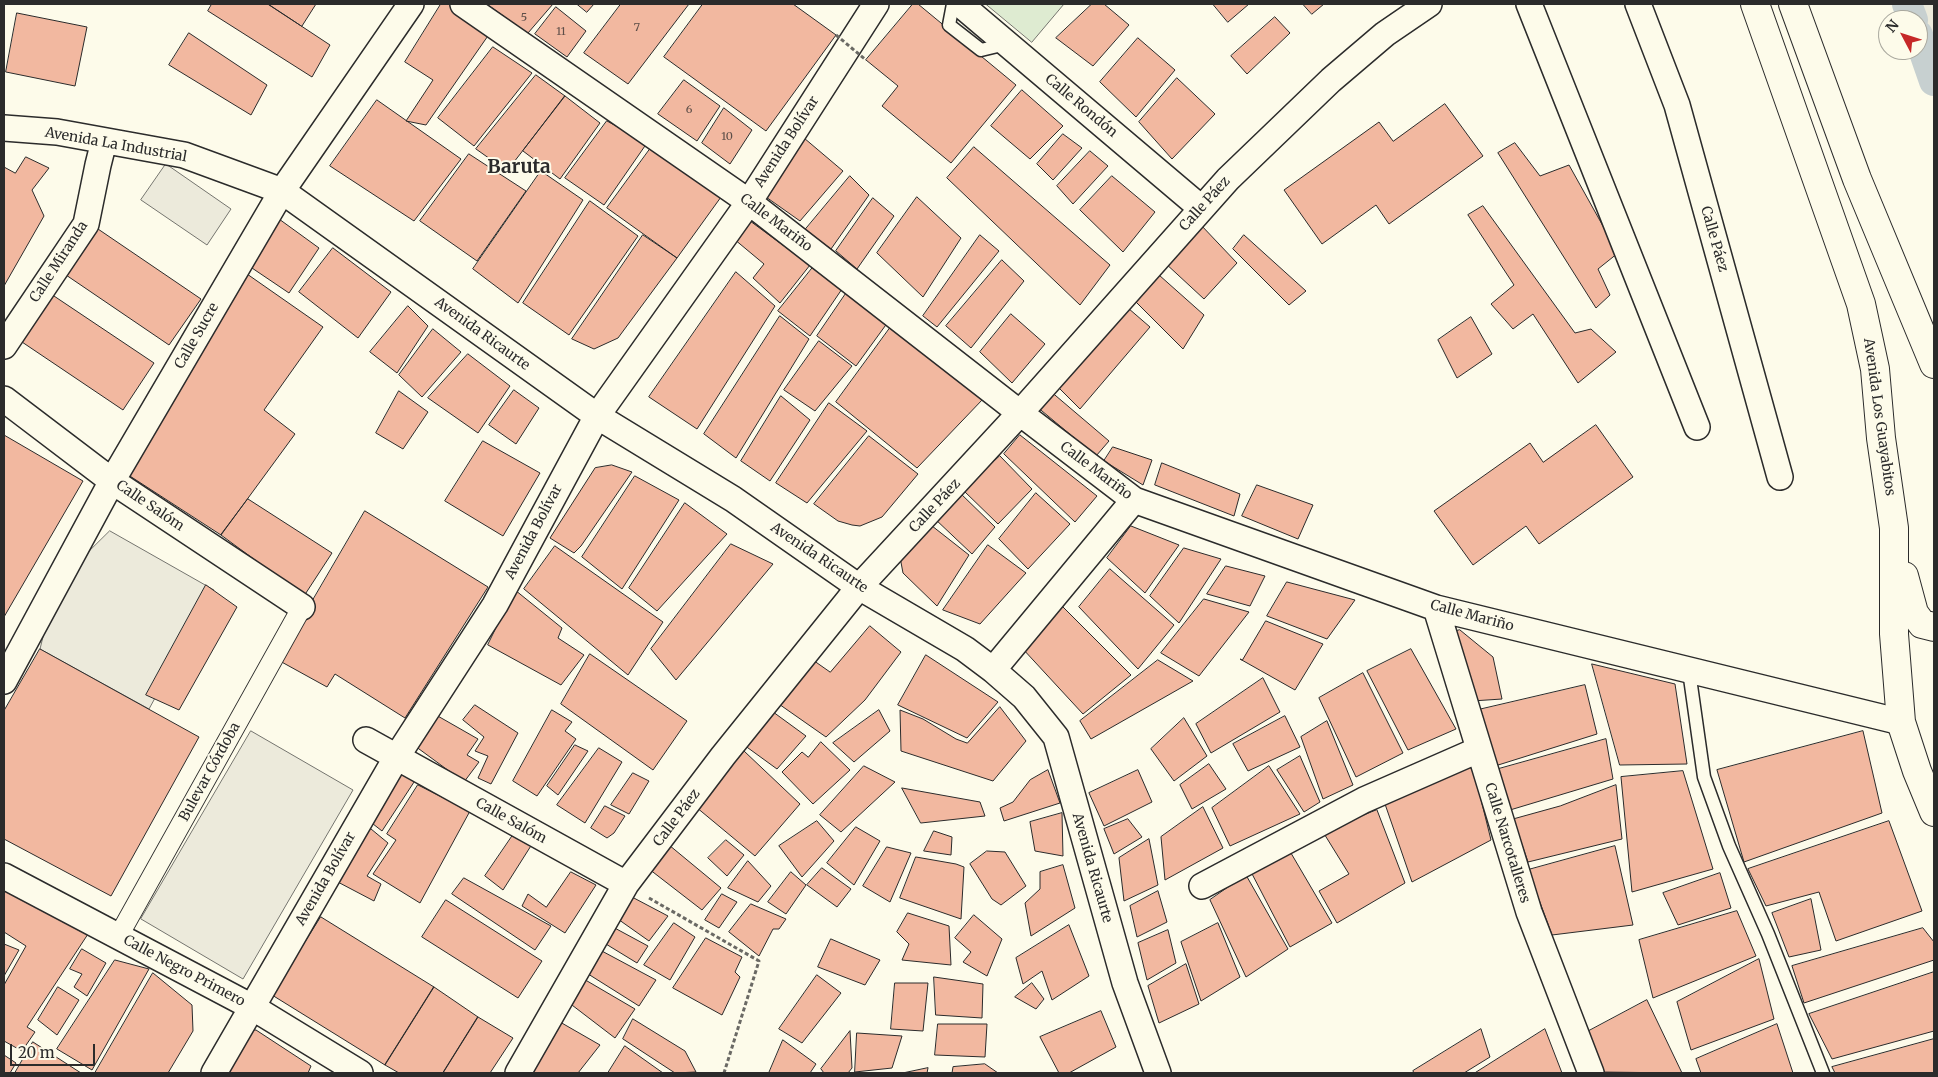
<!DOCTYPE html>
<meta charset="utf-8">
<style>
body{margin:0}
#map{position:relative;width:1938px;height:1077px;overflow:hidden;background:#fdfbea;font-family:Merriweather,serif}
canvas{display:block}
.frame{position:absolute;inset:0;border:5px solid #2b2b2b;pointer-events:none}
.north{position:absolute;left:1878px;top:10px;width:50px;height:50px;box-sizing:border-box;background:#fdfbea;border:1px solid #a9a89e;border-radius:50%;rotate:310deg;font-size:14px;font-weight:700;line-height:20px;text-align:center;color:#2b2b2b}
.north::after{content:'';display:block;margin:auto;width:18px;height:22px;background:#c62828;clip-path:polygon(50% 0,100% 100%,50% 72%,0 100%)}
.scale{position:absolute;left:10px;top:1044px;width:85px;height:22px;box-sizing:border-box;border:2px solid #2b2b2b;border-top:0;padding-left:6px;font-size:15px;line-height:18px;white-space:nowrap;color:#2b2b2b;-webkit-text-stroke:4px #fdfbea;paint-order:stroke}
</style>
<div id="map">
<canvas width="1938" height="1077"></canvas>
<div class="frame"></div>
<div class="north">N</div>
<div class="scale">20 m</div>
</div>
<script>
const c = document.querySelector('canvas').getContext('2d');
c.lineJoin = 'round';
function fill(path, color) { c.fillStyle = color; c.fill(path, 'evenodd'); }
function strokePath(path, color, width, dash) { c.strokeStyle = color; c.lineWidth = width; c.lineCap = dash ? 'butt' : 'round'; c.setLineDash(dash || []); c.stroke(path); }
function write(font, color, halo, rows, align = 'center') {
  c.font = font + ' Merriweather,serif'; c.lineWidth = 4; c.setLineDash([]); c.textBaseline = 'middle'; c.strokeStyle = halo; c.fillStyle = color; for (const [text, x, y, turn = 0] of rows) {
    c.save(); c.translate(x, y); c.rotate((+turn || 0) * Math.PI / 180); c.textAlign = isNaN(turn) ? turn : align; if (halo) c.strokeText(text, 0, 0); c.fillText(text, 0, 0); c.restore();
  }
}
const green = new Path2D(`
 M986 4H1064L1032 42Z`);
const parking = new Path2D(`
 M1911 4H1934V67L1918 20Z
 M166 164 231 209 207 245 141 200Z
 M110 531 214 590 149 709 40 649 56 584Z
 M251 731 353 790 243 979 141 919Z`);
const canal = new Path2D(`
 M1907 4 1913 20
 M1918 35 1934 81`);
const building = new Path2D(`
 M212 4H268L330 45 312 77 208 11Z
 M268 4H316L302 26Z
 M441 4H450L492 30 426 125 406 121 433 80 405 62Z
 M487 4H553L528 33Z
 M577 4H594L587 12Z
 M621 4H689L628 84 584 53Z
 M703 4H793L836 35 766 131 664 57Z
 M913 4H918L1016 85 951 163 882 106 898 86 866 60Z
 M1092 4H1104L1129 25 1093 66 1056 38Z
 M1213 4H1249L1228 22Z
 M1303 4H1324L1312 14Z
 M556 7 586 31 567 57 535 34Z
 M17 13 87 27 75 86 6 72Z
 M1275 17 1290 33 1247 74 1231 56Z
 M189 33 267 85 251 115 169 65Z
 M1138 38 1175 70 1136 117 1100 82Z
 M493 47 532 73 474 146 438 118Z
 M536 75 565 96 507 171 476 149Z
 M1177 78 1215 114 1172 159 1139 122Z
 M684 80 720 106 697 141 658 114Z
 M1022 90 1063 126 1030 159 991 126Z
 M565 96 600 123 560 179 523 151Z
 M377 100 461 159 414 221 330 166Z
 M1445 104 1483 156 1389 224 1376 205 1322 244 1284 190 1379 122 1393 141Z
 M724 108 752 130 730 164 702 143Z
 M607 121 647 143 604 205 565 178Z
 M1063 134 1082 148 1053 180 1037 164Z
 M804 138 843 171 800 221 766 197Z
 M1515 143 1540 176 1569 165 1618 253 1598 269 1610 295 1596 308 1498 153Z
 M653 145 721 197 677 258 607 208Z
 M974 147 1110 265 1080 305 947 178Z
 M1090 151 1108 166 1073 204 1057 186Z
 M469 154 526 191 477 261 420 221Z
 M26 157 49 168 32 190 44 216 4 286V167L15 173Z
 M541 171 583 200 518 303 473 269Z
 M850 176 869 195 831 249 805 230Z
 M1112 176 1155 212 1123 252 1080 210Z
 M917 197 961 238 923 297 877 253Z
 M873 198 894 216 857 269 836 251Z
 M590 201 638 236 569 335 523 303Z
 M1483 206 1575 333 1591 329 1616 352 1578 383 1533 314 1513 329 1491 304 1514 285 1468 215Z
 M746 218 810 265 780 303 753 278 764 264 734 239Z
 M279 219 319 248 289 293 249 266Z
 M1200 224 1237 263 1204 299 1164 262Z
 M98 229 201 299 169 345 66 275Z
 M643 235 677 258 618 338 594 349 572 339Z
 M980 235 999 251 937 327 923 316Z
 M1244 235 1306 291 1289 305 1233 249Z
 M333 248 391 292 358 338 299 292Z
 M1002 260 1024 281 971 348 946 326Z
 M814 266 842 289 810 336 778 311Z
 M237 267 323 327 264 410 295 434 221 535 119 469Z
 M736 272 775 306 697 429 649 397Z
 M1159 275 1204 315 1183 349 1136 302Z
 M847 292 888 322 856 366 817 336Z
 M51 294 154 363 123 410 19 340Z
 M408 306 428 326 397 373 370 352Z
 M1128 308 1150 327 1080 409 1058 387Z
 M1011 314 1045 344 1012 383 980 352Z
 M780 316 809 339 736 458 704 434Z
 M1471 317 1492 354 1457 378 1438 340Z
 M890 328 983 399 917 468 836 402Z
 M433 329 461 352 422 397 399 375Z
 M819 341 852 366 815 411 784 390Z
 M468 354 510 386 478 433 428 398Z
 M514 390 539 408 516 444 489 425Z
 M1049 390 1109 441 1096 456 1036 406Z
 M399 391 428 412 403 449 376 433Z
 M781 396 810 420 770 481 741 461Z
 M829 403 867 431 807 503 776 483Z
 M1596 425 1633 477 1539 544 1526 526 1473 565 1434 511 1530 443 1543 462Z
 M4 435 83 481 4 617Z
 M1020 435 1097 496 1075 522 1004 454Z
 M869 436 918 474 882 517 860 526 852 525 838 521 814 504Z
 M483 441 540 473 503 536 445 501Z
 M1113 447 1152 460 1143 485 1104 461Z
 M1000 456 1032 489 998 524 963 490Z
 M1162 463 1240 494 1234 516 1155 485Z
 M612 465 632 472 581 546 574 553 550 538 595 468Z
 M635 476 679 500 622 589 582 557Z
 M1257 485 1313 505 1298 539 1242 516Z
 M958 491 995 527 972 554 934 518Z
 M1036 493 1070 524 1028 569 999 539Z
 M248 499 332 553 304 596 221 535Z
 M685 503 727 534 657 611 629 588Z
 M365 511 488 587 405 718 335 674 327 687 278 660Z
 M927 522 969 555 937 606 903 573 900 557Z
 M1131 526 1179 545 1145 593 1107 558Z
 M731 544 773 564 676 680 651 649Z
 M988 545 1026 573 980 624 943 610Z
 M555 546 663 622 628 675 524 589Z
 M1184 548 1221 559 1179 623 1150 596Z
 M1226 566 1265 576 1250 606 1207 594Z
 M1110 569 1174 625 1138 669 1079 607Z
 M1287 582 1355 600 1327 639 1267 616Z
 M206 585 237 607 179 710 146 695Z
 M515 590 562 628 558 638 584 655 561 685 488 645Z
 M1204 599 1249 612 1199 676 1161 653Z
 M1061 605 1131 675 1083 714 1022 648Z
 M1266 621 1323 644 1295 690 1240 659 1242 660Z
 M870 626 901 652 865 700 826 737 776 702 810 658 830 672Z
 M1460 630 1493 657 1502 699 1472 701 1452 632Z
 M40 649 199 737 111 896 4 839V711Z
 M1411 649 1456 729 1408 750 1367 671Z
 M590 654 687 721 653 770 561 704Z
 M926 655 998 702 967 738 898 705Z
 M1158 660 1193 681 1091 739 1080 721Z
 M1592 664 1675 684 1687 764 1620 765Z
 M1363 673 1403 753 1356 777 1319 698Z
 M1263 678 1280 712 1211 753 1196 724Z
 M1585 685 1597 734 1495 766 1478 710Z
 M475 705 518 733 491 784 478 778 488 756 475 751 484 737 463 720Z
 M1000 707 1026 741 993 781 901 751 900 710 923 719 956 739 967 743Z
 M769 709 806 736 777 769 744 745Z
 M552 710 572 722 565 731 576 739 537 796 513 781Z
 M879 710 890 731 854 762 833 743Z
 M436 715 478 739 467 755 479 762 464 782 415 746Z
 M1285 716 1300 747 1248 771 1233 744Z
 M1184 718 1207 756 1174 781 1151 749Z
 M1327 721 1353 785 1323 799 1301 737Z
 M1863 731 1882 813 1744 862 1717 770Z
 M1606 739 1613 779 1510 810 1495 770Z
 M821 742 850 770 813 804 782 772 802 752 808 757Z
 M575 745 588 751 558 795 547 786Z
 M599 748 622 762 585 823 557 805Z
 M744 751 800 804 755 856 696 807Z
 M1300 756 1320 802 1304 812 1277 770Z
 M1471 759 1491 840 1412 882 1385 804Z
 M1209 764 1226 789 1192 809 1180 785Z
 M864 766 895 782 841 832 820 815Z
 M1269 766 1300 814 1230 846 1212 808Z
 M396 768 416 779 382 831 368 820Z
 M1048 770 1060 803 1004 821 1000 808 1013 802 1030 780Z
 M1138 770 1152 802 1104 826 1089 793Z
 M1683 771 1713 869 1632 892 1621 777Z
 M633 773 649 781 629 814 611 805Z
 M418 785 470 811 420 903 373 874 396 840 387 834Z
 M1616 785 1622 839 1528 862 1513 819 1560 806Z
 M902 788 980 802 985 816 921 823Z
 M605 806 625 816 614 833 607 838 591 828Z
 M1203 807 1223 848 1165 880 1161 837Z
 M1377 810 1405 883 1337 923 1319 891 1349 874 1323 832Z
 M1062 813 1063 856 1035 851 1030 822Z
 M1128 819 1142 837 1114 854 1104 829Z
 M817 821 834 841 802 877 779 846Z
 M1889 821 1922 911 1836 941 1819 892 1766 906 1748 869Z
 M365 824 388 843 367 876 381 884 374 901 334 880Z
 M856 827 880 841 854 885 827 863Z
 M934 831 952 837 951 855 924 851Z
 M513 835 534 841 503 890 485 876Z
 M1149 839 1158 885 1124 901 1119 858Z
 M726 840 744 855 727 876 708 858Z
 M669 845 721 888 702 910 649 869Z
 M1615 846 1633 925 1552 935 1528 870Z
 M887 847 911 853 890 902 863 886Z
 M1288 848 1332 923 1290 947 1250 870Z
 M987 851 1005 852 1026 886 1001 905 992 899 970 864Z
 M916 857 956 864 964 867 961 919 900 898Z
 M748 861 771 886 758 902 728 888Z
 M1063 865 1075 908 1031 936 1025 903 1040 889V872Z
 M822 868 851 889 837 907 807 885Z
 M571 872 596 885 565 933 522 906 528 894 546 907Z
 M791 872 806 885 786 914 768 902Z
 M1720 873 1731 908 1678 925 1663 893Z
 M1246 875 1288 949 1246 977 1210 900Z
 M464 878 551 926 535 950 452 894Z
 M4 884 88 934 27 1027 35 1032 22 1051 4 1041V985L26 946 4 932Z
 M1158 891 1167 922 1137 937 1130 906Z
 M722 894 737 902 719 928 705 920Z
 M632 897 668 916 649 941 615 917Z
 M1811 899 1821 950 1789 957 1772 913Z
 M446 900 542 961 518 998 422 937Z
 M751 904 786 919 779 929H773L759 956 729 932Z
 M1737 911 1756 956 1653 998 1639 940Z
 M908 913 949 926 951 965 902 960 909 944 897 932Z
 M974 915 1002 939 987 976 963 962 971 952 955 938Z
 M321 917 434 987 385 1065 272 995Z
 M674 923 695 937 670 980 644 965Z
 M1218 923 1240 977 1201 1001 1181 942Z
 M1069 925 1089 976 1052 1000 1042 971 1023 984 1016 958Z
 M611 926 648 946 637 963 601 941Z
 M1923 928 1934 942V960L1804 1003 1792 966Z
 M1168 930 1176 963 1147 980 1138 943Z
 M706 938 742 957 735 972 740 977 722 1015 673 988Z
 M831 939 880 960 865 985 818 967Z
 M4 944 19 950 4 976Z
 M82 949 106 963 87 996 74 987 82 974 70 969Z
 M600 950 656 980 639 1006 585 972Z
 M1759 959 1774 1019 1691 1050 1677 1002Z
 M115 960 149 969 92 1070 57 1049Z
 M1186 964 1199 1004 1159 1023 1148 986Z
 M1934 972V1031L1832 1059 1809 1014Z
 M153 973 192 1005 193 1031 168 1073H95Z
 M817 975 841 993 802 1043 779 1029Z
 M934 977 983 984 982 1018 936 1015Z
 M582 978 635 1009 615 1038 568 1002Z
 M895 983H928L923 1031 891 1029Z
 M1032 983 1044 999 1036 1009 1015 997Z
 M58 987 79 1000 57 1035 38 1020Z
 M434 987 478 1017 443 1073H399L385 1065Z
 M1647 1000 1682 1073 1599 1072 1587 1032Z
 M1101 1011 1116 1047 1069 1073H1059L1040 1037Z
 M478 1017 513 1038 490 1073H443Z
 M633 1019 685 1051 696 1072 675 1073 623 1039Z
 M560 1022 600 1045 578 1073H530Z
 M938 1024H987L985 1057 935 1055Z
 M1777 1024 1793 1073H1701L1696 1059Z
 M1481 1029 1490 1057 1464 1073H1414L1413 1071Z
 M1545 1029 1562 1073H1475Z
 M244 1030H256L311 1066 308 1073H222Z
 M850 1031 852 1068 848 1073H824L821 1069Z
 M857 1033 902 1036 892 1068 855 1072Z
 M1934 1039V1073H1835L1832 1067Z
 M783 1040 816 1064 810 1073H769Z
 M33 1042 81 1073H15Z
 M625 1046 663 1073H608Z
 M4 1055 16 1063 10 1073H4Z
 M985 1064 998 1073H952L953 1067Z
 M928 1068 927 1073H903Z`);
const path = new Path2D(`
 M649 898 759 961 724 1073`);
const service = new Path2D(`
 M953 4 949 25 981 50 1006 44
 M1689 671 1704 777 1729 846 1768 934 1823 1073`);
const pedestrian = new Path2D(`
 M118 937 302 607`);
const minor = new Path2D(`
 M463 4 749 202 1020 413 1134 500 1436 608 1901 722
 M960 4 1201 208
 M1529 4 1697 427
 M1638 4 1677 105 1780 477
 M4 128 57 132 184 155 282 191 597 416 733 499 859 587 965 649 993 670 1024 697 1056 737 1125 983 1158 1073
 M4 346 86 224 98 165 104 141
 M4 399 112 481 302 607
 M1436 608 1529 912 1591 1073
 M993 670 1134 500
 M4 681 112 481 282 191 411 4
 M366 740 626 884
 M4 876 252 1007 360 1073
 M1202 886 1364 800 1478 750
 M214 1073 396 758 495 605 597 416 749 202 876 4
 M518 1073 626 884 723 756 859 587 1020 413 1228 179 1331 80 1385 34 1429 4`);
const primary = new Path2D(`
 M1755 4 1861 304 1875 369 1881 438 1894 528V634L1901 722 1917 771 1934 812
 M1793 4 1857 179 1934 364
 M1904 576 1914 613 1922 624 1934 627`);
const pathBridge = new Path2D(`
 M836 35 866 60`);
const numberNames = [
 ["5",524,18],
 ["7",637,28],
 ["11",561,32],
 ["6",689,110],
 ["10",727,137]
];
const streetNames = [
 ["Calle Rondón",1081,106,40],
 ["Avenida Bolívar",787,142,-57],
 ["Avenida La Industrial",116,145,10],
 ["Calle Páez",1205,204,-48],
 ["Calle Mariño",776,223,37],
 ["Calle Páez",1714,239,74],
 ["Calle Miranda",59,262,-57],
 ["Avenida Ricaurte",482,334,36],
 ["Calle Sucre",197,336,-60],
 ["Avenida Los Guayabitos",1879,417,82],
 ["Calle Mariño",1096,471,37],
 ["Calle Salóm",150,506,34],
 ["Calle Páez",935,506,-47],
 ["Avenida Bolívar",534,532,-62],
 ["Avenida Ricaurte",819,558,34],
 ["Calle Mariño",1472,616,15],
 ["Bulevar Córdoba",210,772,-61],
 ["Calle Páez",677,818,-53],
 ["Calle Salóm",511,821,29],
 ["Calle Narcotalleres",1507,843,73],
 ["Avenida Ricaurte",1092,868,74],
 ["Avenida Bolívar",326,879,-60],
 ["Calle Negro Primero",184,971,28]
];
const districtNames = [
 ["Baruta",519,168]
];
fill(green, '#deebd1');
strokePath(green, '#74746e', 1);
fill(parking, '#eceadb');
strokePath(parking, '#74746e', 1);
strokePath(canal, '#c7d0d0', 30);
fill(building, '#f2b8a0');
strokePath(building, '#2b2b2b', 1);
strokePath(service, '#2b2b2b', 15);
strokePath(pedestrian, '#2b2b2b', 21);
strokePath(minor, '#2b2b2b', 28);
strokePath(primary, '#2b2b2b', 30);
strokePath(path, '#6a6964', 3, [4, 2.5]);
strokePath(service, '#fdfbea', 12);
strokePath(pedestrian, '#fdfbea', 19);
strokePath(minor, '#fdfbea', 25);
strokePath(primary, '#fdfbea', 28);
strokePath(pathBridge, '#6a6964', 3, [4, 2.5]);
write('11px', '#5d4e48', null, numberNames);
write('14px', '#2b2b2b', '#fdfbea', streetNames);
write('bold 19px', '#2b2b2b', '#fdfbea', districtNames);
</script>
